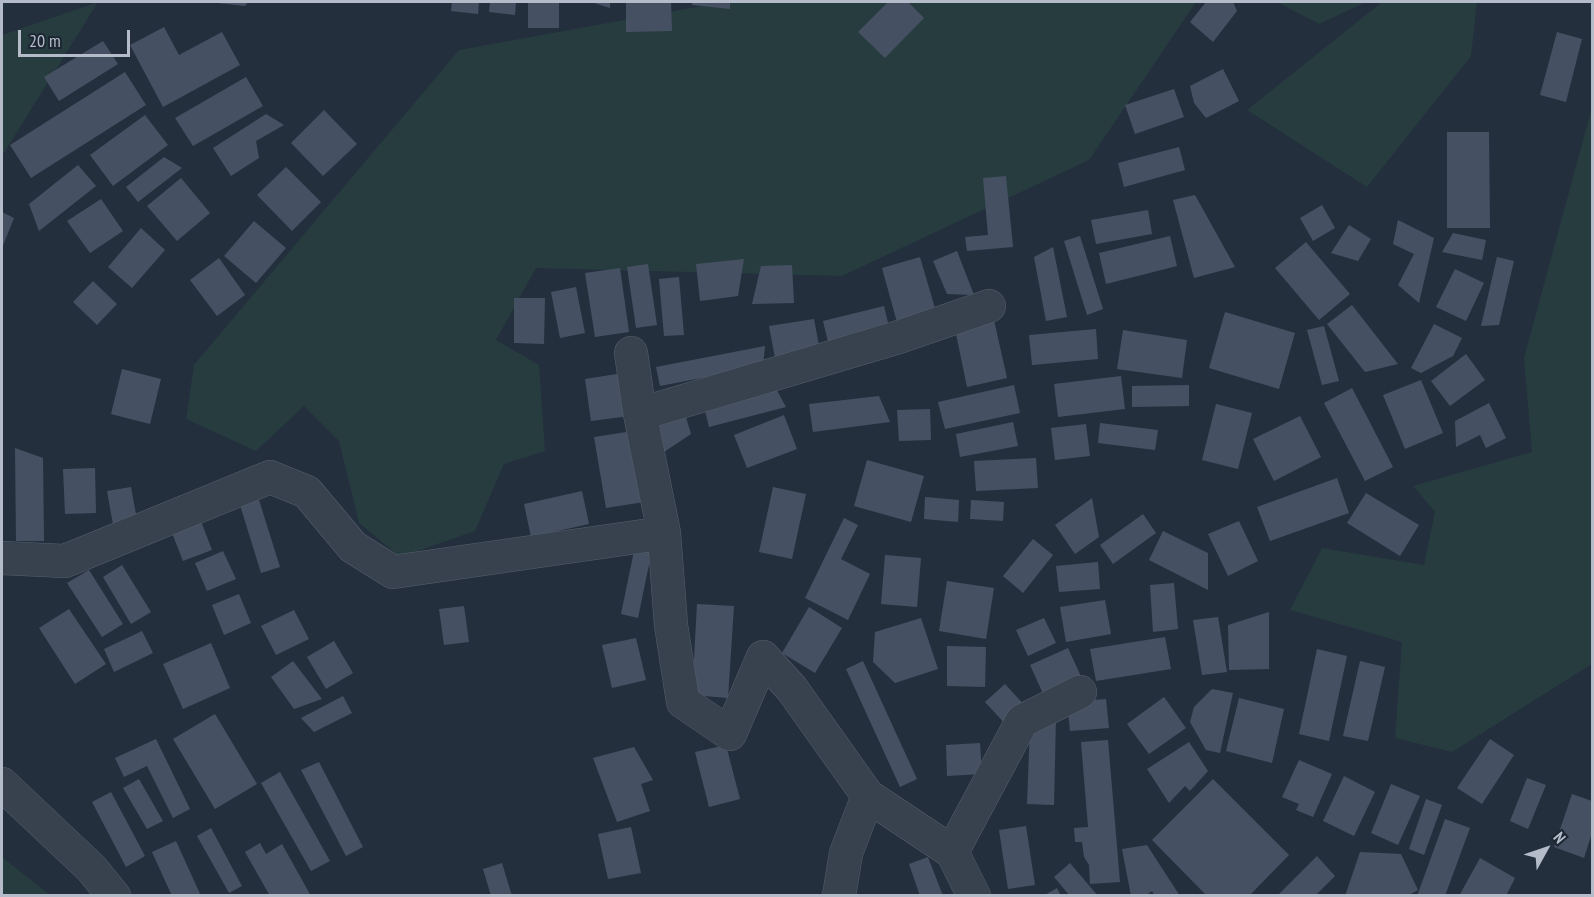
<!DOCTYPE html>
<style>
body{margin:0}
#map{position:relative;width:1594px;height:897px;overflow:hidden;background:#242f3e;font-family:"PT Sans Narrow",sans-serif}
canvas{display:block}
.frame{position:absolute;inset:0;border:3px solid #b4bcc9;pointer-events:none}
.north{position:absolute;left:1516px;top:819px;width:60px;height:60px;-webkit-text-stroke:4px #1d2633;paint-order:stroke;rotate:50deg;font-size:16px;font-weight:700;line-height:24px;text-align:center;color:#b4bcc9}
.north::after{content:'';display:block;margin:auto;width:21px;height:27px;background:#b4bcc9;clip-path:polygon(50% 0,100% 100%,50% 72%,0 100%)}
.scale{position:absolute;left:18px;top:30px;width:112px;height:27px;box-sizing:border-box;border:3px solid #b4bcc9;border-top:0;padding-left:8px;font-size:18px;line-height:21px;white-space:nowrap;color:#b4bcc9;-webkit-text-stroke:4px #1d2633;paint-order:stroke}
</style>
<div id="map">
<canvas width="1594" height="897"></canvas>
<div class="frame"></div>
<div class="north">N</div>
<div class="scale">20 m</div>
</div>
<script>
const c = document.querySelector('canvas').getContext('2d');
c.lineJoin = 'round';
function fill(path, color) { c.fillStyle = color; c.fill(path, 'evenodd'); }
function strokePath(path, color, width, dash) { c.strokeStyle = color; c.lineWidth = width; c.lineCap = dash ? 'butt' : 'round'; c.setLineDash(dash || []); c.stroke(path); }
const green = new Path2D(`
 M98 2 2 156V35Z
 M724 2H1196L1089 160 842 276 536 268 496 340 539 365 545 451 504 464 475 531 400 557 359 523 339 441 304 406 256 451 186 419 194 365 459 50Z
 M1277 2H1366L1319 24Z
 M1382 2H1477L1471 56 1367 187 1247 110Z
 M1592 107V664L1452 752 1395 738 1402 642 1290 610 1322 548 1424 565 1435 512 1413 486 1532 452 1524 358Z
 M2 857 50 895H2Z`);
const building = new Path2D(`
 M218 2H248L245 6 218 3Z
 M452 2H479L478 14 451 11Z
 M490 2H516L515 15 489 12Z
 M528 2H559V28H528Z
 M591 2H610V8Z
 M626 2H671L672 31 626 32Z
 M692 2H730V9L692 5Z
 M888 2H908L924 18 885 58 858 32Z
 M1206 2H1233L1237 11 1213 42 1190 22Z
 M164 27 179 55 222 32 240 65 163 107 130 45Z
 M1557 32 1582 39 1566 102 1540 95Z
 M103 41 118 64 59 101 44 77Z
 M1223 69 1239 101 1206 118 1194 103 1190 86Z
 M125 72 146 105 31 178 10 145Z
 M246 77 263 106 193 146 175 118Z
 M1174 89 1184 117 1135 134 1125 105Z
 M324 110 357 144 323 176 291 143Z
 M266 114 284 125 256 141 259 158 231 176 213 148Z
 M145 115 168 145 113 186 90 155Z
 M1447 132H1489L1490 228H1447Z
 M1179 147 1185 170 1124 187 1118 163Z
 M164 157 182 168 138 202 126 187Z
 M78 165 96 186 39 231 29 204Z
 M286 167 321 202 292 231 257 195Z
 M1006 176 1013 247 967 251 965 237 988 235 983 178Z
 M181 178 210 213 177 241 147 206Z
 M1195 195 1235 267 1194 278 1173 200Z
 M101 199 123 231 90 253 67 221Z
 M1322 205 1335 228 1313 241 1300 218Z
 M1148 210 1152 234 1096 244 1091 220Z
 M2 212 14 218 2 248Z
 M1398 220 1434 238 1419 303 1398 285 1414 254 1393 244Z
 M254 221 286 248 256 283 224 256Z
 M1349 225 1371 239 1358 261 1331 253Z
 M141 228 165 250 132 288 108 267Z
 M1453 233 1486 240 1482 260 1442 252Z
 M1080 236 1103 309 1087 315 1064 241Z
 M1170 236 1177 266 1106 284 1099 253Z
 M1306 242 1350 294 1319 320 1275 268Z
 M1053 247 1067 317 1046 321 1034 257Z
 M957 251 974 295 947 294 933 261Z
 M920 257 937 315 898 326 882 268Z
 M1497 257 1514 261 1499 325 1481 326Z
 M219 258 245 295 217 316 190 280Z
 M744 259 738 296 700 301 696 264Z
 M648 264 657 325 636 328 627 267Z
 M792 265 794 303 752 304 761 266Z
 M620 268 629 332 595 337 585 273Z
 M1455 269 1484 283 1466 321 1436 307Z
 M679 277 684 335 664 336 659 279Z
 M93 281 117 304 97 325 73 302Z
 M576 287 585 333 560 338 551 292Z
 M514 298H545L544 344 514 343Z
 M1352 305 1398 364 1365 372 1327 324Z
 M884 306 890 331 829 346 823 321Z
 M1225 312 1295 333 1279 389 1209 368Z
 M814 319 820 351 775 358 769 326Z
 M994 320 1007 378 967 387 955 329Z
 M1434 324 1462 338 1453 356 1421 373 1411 368Z
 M1324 326 1339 381 1322 385 1307 330Z
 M1096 329 1098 359 1032 365 1029 335Z
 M1123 330 1187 340 1182 378 1117 369Z
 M765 346 763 366 660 386 656 367Z
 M1466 354 1485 380 1450 406 1431 381Z
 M122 369 161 379 150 424 111 414Z
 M623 373 630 416 591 421 585 379Z
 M1121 376 1125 409 1058 417 1054 384Z
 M1421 380 1443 433 1405 449 1383 395Z
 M774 385 786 407 709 427 703 403Z
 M1014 385 1020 413 945 429 938 402Z
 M1189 385V406L1132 407V386Z
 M1352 388 1393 467 1365 481 1324 403Z
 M879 396 890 422 813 432 809 404Z
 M1489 403 1506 438 1486 448 1480 435 1456 447 1455 421Z
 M1216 404 1252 413 1238 469 1202 460Z
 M930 409 931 440 899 441 897 410Z
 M685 414 691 434 661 454 652 423Z
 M784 415 797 449 747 468 734 435Z
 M1300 416 1321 457 1274 481 1253 439Z
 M1013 422 1018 446 960 457 956 434Z
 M1100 423 1158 430 1155 450 1098 443Z
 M1086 424 1090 456 1055 460 1051 428Z
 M633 431 644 502 606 508 594 437Z
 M15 448 43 458 44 541H16Z
 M1036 458 1038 488 976 491 974 461Z
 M867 460 924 476 911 522 854 506Z
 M95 468 96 513 65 514 63 469Z
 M1337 478 1349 513 1270 541 1257 507Z
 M131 487 138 525 114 530 107 491Z
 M773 487 806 494 792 559 759 552Z
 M582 491 589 524 531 537 524 504Z
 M1366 493 1419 525 1400 556 1347 523Z
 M925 497 959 500 958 522 924 519Z
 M1092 498 1099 537 1075 554 1055 525Z
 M259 500 280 567 261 573 240 505Z
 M971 500 1004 502 1003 521 970 519Z
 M1143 514 1156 533 1113 564 1100 545Z
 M844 518 858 525 841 559 870 574 848 620 805 598Z
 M201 521 212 550 183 561 172 533Z
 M1239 521 1258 561 1228 576 1208 534Z
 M1163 531 1208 553V590L1149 560Z
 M1033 539 1053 555 1023 593 1003 576Z
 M635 546 652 550 638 618 621 614Z
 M223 551 236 579 207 591 195 563Z
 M885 555 921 558 917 607 881 604Z
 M1098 562 1100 589 1059 592 1056 566Z
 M122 565 151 612 131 624 103 577Z
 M89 570 123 624 102 637 67 583Z
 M947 581 994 588 986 639 939 631Z
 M1174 583 1178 629 1153 632 1150 585Z
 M239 594 251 623 224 635 212 605Z
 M1105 600 1111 634 1066 642 1060 607Z
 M697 604 734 606 728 698 692 695Z
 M464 606 469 642 444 645 439 609Z
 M809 607 842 628 815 673 782 653Z
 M69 609 106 664 75 684 39 628Z
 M294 610 309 639 276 655 261 626Z
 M1269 612V669L1229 670 1228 625Z
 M1218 617 1227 672 1202 675 1193 620Z
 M921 618 938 669 895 683 873 662 875 632Z
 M1044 618 1056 643 1028 656 1016 630Z
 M142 631 153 653 114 672 104 649Z
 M1165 637 1171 669 1096 681 1090 649Z
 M636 638 646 680 612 688 602 645Z
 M334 641 353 673 326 689 307 657Z
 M211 643 230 688 183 709 163 664Z
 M947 646 986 647 985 687 947 686Z
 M1068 648 1083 681 1045 698 1030 665Z
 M1317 649 1347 656 1329 741 1299 734Z
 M293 661 322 699 294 709 271 677Z
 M863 661 917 779 900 787 846 669Z
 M1360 661 1385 667 1368 741 1343 736Z
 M1005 684 1027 708 1007 726 985 702Z
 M1212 689 1233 693 1220 753 1206 750 1190 722 1194 707Z
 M343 696 352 713 314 732 301 718Z
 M1164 697 1186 728 1149 754 1127 724Z
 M1239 698 1284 709 1272 763 1226 751Z
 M1106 699 1109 728 1070 731 1067 702Z
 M215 714 257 784 215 809 173 739Z
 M1056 717 1054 805 1027 804 1030 725Z
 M156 739 190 809 173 818 147 766 124 777 115 758Z
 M1490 739 1514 755 1482 804 1457 788Z
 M1108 740 1120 882 1090 884 1089 865 1084 857 1082 842H1075L1074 828 1088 827 1081 742Z
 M1189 742 1208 771 1190 791 1185 786 1169 803 1147 769Z
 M980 743 982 774 947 776 946 745Z
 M726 745 740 799 709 807 695 752Z
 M634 747 653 780 641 784 650 811 617 822 593 758Z
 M1299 760 1332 774 1313 817 1296 810 1299 804 1282 797Z
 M319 762 363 847 346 856 301 770Z
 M280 772 330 861 311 871 261 783Z
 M1344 776 1375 792 1354 836 1323 821Z
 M1527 778 1546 785 1528 829 1510 821Z
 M139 779 163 821 147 829 123 788Z
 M1213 779 1289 855 1249 896H1207L1152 840Z
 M1391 784 1420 796 1398 845 1371 833Z
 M111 792 145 856 126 867 92 802Z
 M1572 794 1592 801V833L1584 858 1554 847Z
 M1426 799 1442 805 1424 855 1409 849Z
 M1445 819 1470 828 1445 896H1417Z
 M1026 826 1035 885 1008 889 999 830Z
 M631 827 641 873 608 879 598 834Z
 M211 828 242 886 229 893 197 836Z
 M176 841 201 896H172L152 852Z
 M260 843 266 854 282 844 311 896H270L245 852Z
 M1147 845 1180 896H1155L1152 891 1145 896H1131L1122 849Z
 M1360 852 1401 854 1418 890 1407 896H1345Z
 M1317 856 1335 876 1315 896H1277Z
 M928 857 943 896H920L909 864Z
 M1480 858 1515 878 1506 896H1459Z
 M502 863 512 896H491L483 869Z
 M1070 863 1098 896H1070L1054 877Z
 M1057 888 1061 896H1043Z`);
const minor = new Path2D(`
 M631 353 640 414 664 533 671 625 683 702 730 734 763 657 792 689 868 796 952 852 974 896
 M640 414 899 337 989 306
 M2 558 65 561 270 477 307 492 353 547 393 572 664 533
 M2 784 91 868 114 896
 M952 852 1022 721 1080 692
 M839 896 846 853 868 796`);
fill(green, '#263c3f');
fill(building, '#455162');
strokePath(minor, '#565f6c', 34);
strokePath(minor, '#38414e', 33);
</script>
